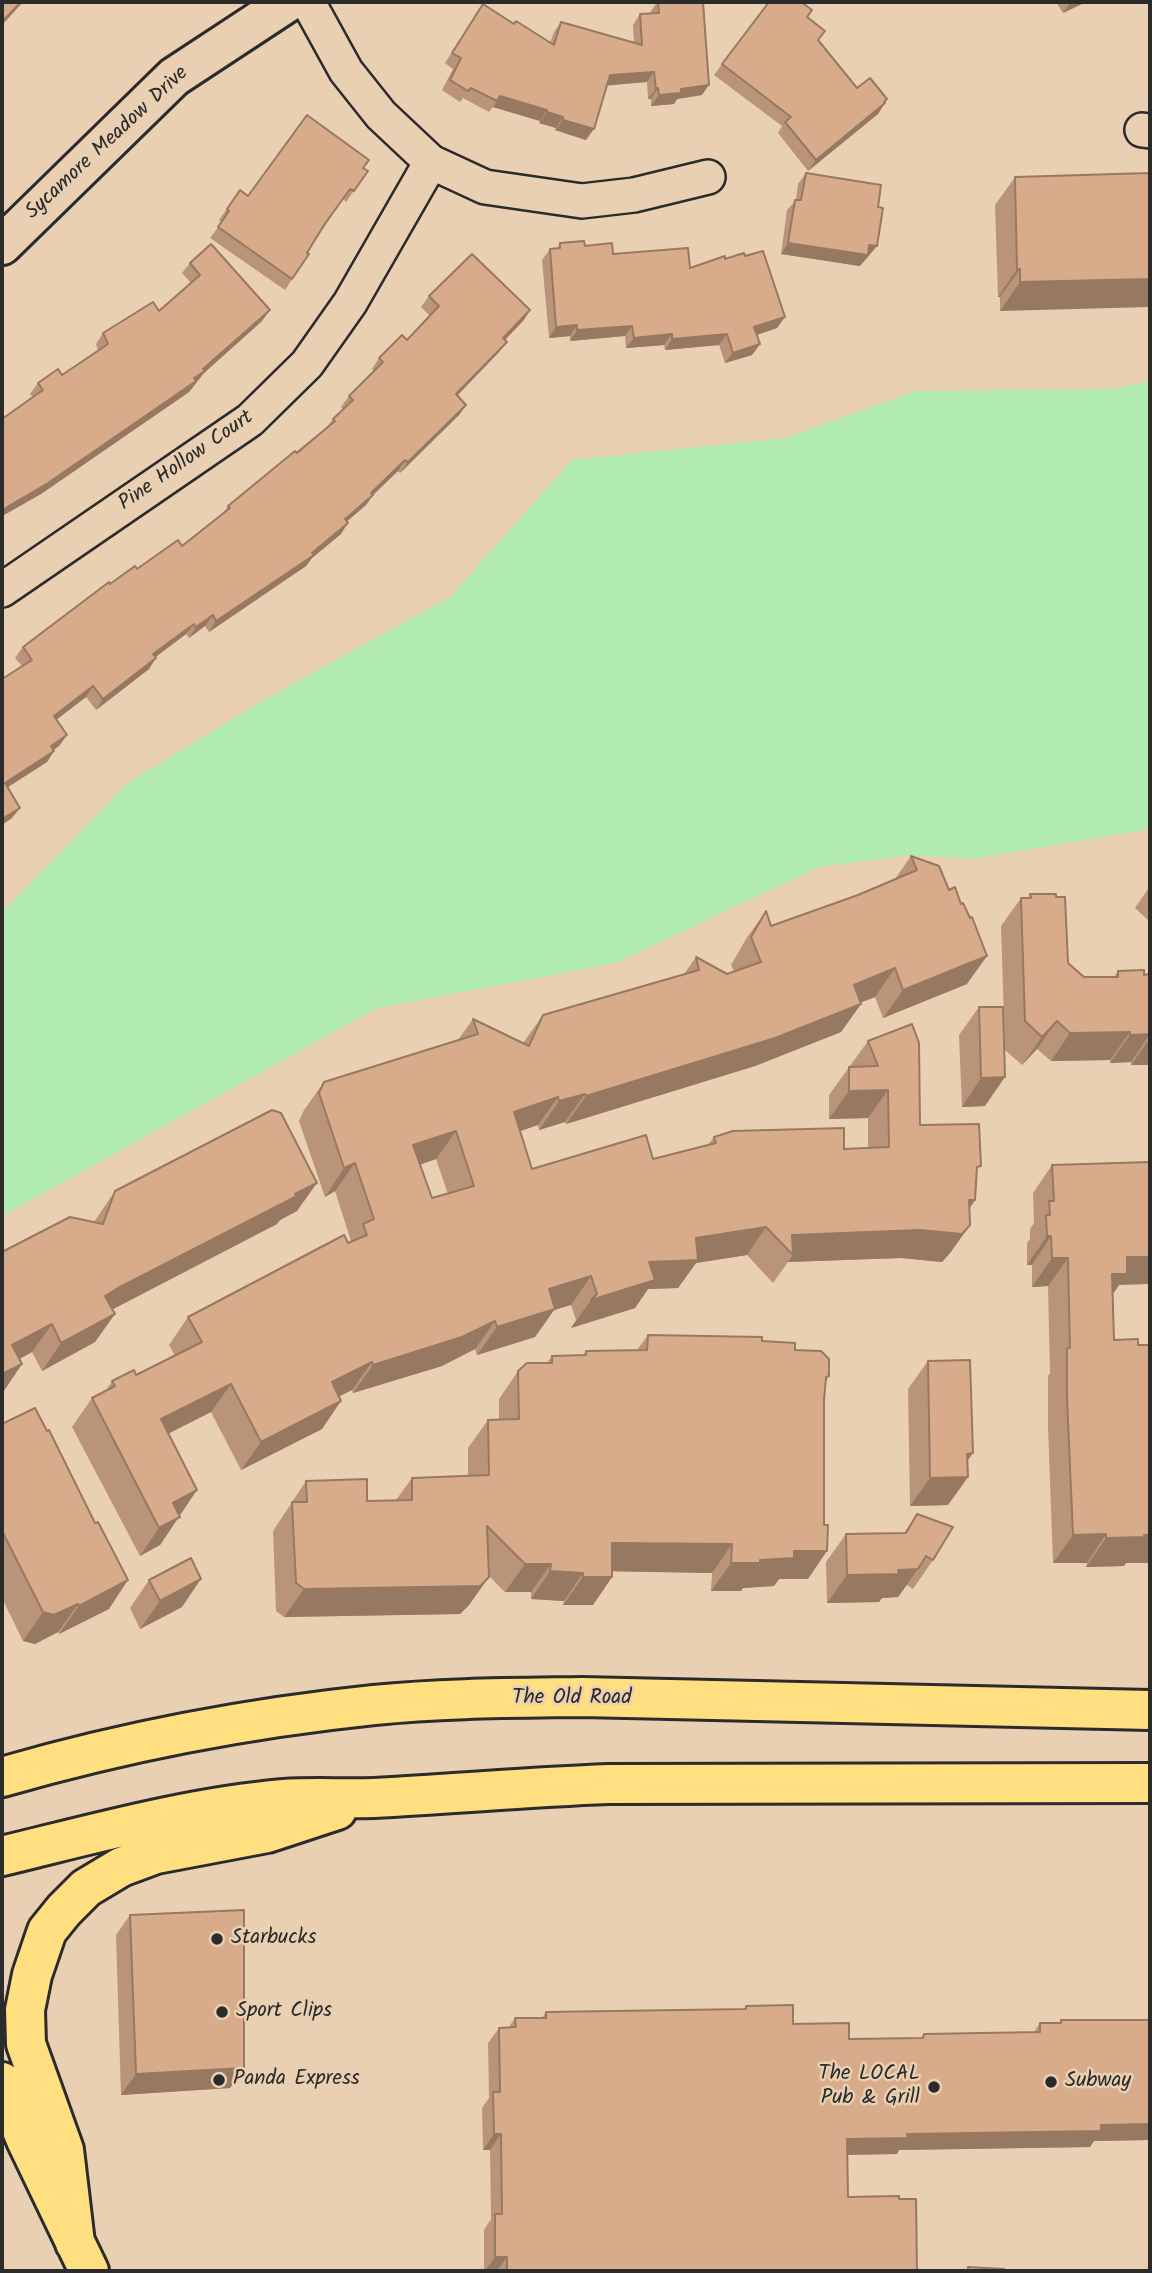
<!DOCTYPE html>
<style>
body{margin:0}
#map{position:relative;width:1152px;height:2273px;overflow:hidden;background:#ead0b2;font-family:Kalam,sans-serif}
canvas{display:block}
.frame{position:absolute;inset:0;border:4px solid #2b2b2b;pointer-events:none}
</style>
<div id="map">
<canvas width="1152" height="2273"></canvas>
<div class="frame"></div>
</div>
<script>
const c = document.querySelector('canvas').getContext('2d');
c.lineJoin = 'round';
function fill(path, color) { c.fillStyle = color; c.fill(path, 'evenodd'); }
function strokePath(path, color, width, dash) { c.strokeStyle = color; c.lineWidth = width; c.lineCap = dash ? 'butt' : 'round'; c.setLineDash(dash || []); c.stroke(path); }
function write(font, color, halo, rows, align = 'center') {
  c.font = font + ' Kalam,sans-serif'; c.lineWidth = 5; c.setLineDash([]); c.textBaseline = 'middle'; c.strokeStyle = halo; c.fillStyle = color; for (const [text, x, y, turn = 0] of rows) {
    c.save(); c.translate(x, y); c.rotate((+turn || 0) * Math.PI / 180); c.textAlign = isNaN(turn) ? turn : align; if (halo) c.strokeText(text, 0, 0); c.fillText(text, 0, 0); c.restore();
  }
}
const green = new Path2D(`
 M1150 381V829L974 859 910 855 819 867 616 963 377 1008 2 1216V912L129 782 264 700 450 597 572 460 785 438 916 391 1114 389Z`);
const street = new Path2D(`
 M308 2 346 71 381 115 431 162 485 187 582 201 634 195 708 177
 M1142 130 1150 131
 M2 590 250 420 307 364 350 303 431 162`);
const secondary = new Path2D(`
 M2 245 174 77 288 2`);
const primary = new Path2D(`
 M2 1777C123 1742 248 1718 374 1705 443 1698 513 1698 582 1697L1150 1710
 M2 1856C93 1834 190 1807 284 1799 313 1797 344 1799 374 1798 452 1794 530 1787 608 1784L1150 1783
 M2 2082 26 2140 89 2271
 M75 2243 64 2150 26 2044 25 2010 32 1975 47 1931 64 1910 86 1888 121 1867 156 1854 267 1833 337 1810`);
const wall = new Path2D(`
 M657 2H703L702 95 677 99 674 104 651 106V99H648L647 82 607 85 586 140 555 130 556 128 539 123 540 121 493 107 489 112 463 98 460 102 442 90 453 69 445 63 483 4 514 23 550 43 554 32 561 22 634 43 633 25 640 14 651 13V11Z
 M1056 2H1086L1063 13Z
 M807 17 818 41 857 88 887 99 878 114 808 171 778 133 782 126 714 75 722 64Z
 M363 168 368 171 346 202 343 199 307 253 309 254 285 290 210 238 222 222 219 220 240 190 248 196Z
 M806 173 878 207 877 246 860 266 781 254 787 210 796 200 798 184Z
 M1150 173 1000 311V297H998L995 205 1015 177Z
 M560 243 585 246 613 254 690 268 725 259 777 328 757 335 760 344 752 355 725 363 719 345 665 350 664 345 626 348 625 336 570 341V336L549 338 542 260 550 249 557 248Z
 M190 263 262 321 204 373 189 392 41 494 4 515 2 519V419L33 397 30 394 38 383 62 375 98 350 96 344 103 333 159 311 191 283 182 273Z
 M429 296 530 310 523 321 505 340 499 352 457 396 466 405 459 415 400 473 398 471 373 495 366 505 347 521 341 534 312 558 306 566 209 632 205 626 189 638 186 634 155 657 149 669 96 710 86 697 56 719 67 735 59 746 53 750 54 751 47 762 7 787 12 818 2 825 22 666 15 658 23 647 110 584 137 569 182 546 223 513 228 506 327 427 333 419 343 409 341 407 349 396 374 371 372 369 379 358 407 340 430 316 421 307Z
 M911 856 967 984 883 1018 875 997 861 1002V1004L841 1032 755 1066 566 1124 565 1122 539 1130 538 1125 520 1131 532 1169 653 1159 708 1145 714 1137 844 1149 868 1148V1118L829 1119V1095L868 1041 920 1125 976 1173 975 1200 969 1209 970 1225 950 1253 942 1262 901 1258 788 1262 773 1283 747 1255 696 1263 678 1288 648 1289 635 1308 571 1328 576 1320 571 1305 554 1310 535 1337 477 1355 475 1349 442 1366 353 1393 352 1390 339 1396 322 1429 241 1470 211 1412 168 1434 179 1516 160 1545 140 1556 72 1427 92 1398 105 1392 112 1381 136 1375 175 1356 169 1345 188 1317 351 1241 335 1191 325 1197 299 1121 304 1110 324 1082 458 1040 473 1019 523 1043 543 1015 684 974 696 957 727 974 734 971 731 965 746 939 766 911 771 926 858 895 895 879ZM436 1159 448 1194 432 1198 420 1165Z
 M1150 886V922L1135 908Z
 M1030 894 1068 963 1084 977H1114L1118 971 1150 974V1065H1131V1062L1110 1063V1060L1051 1061 1037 1049 1022 1065 1005 1050 1001 926 1021 898H1028Z
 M979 1007 985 1106 962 1107 959 1035Z
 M1052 1165 1119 1285 1113 1294 1114 1340 1138 1345H1150V1559L1148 1563H1126L1124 1566 1086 1567 1087 1563H1053L1048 1427V1376L1050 1373 1048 1286 1032 1287V1265H1027V1243L1030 1239V1229L1034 1223 1033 1193Z
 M115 1191 297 1211 280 1220 277 1224 112 1309 95 1342 42 1371 32 1352 20 1359 22 1364 3 1392 2 1252 94 1222Z
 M648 1335 762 1341 795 1350 829 1376 826 1381 808 1579H779L774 1586 743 1588 741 1591H711L712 1573 612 1571V1577L593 1605H563L564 1601 531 1599V1592H505L489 1576 469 1605 460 1614 284 1617 276 1611 273 1531 306 1481 367 1501 396 1500 412 1478 468 1476V1448L488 1420 499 1419V1399L518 1371 547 1363 552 1356 583 1355 586 1351 637 1350Z
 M928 1361 967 1462 968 1477 948 1505 910 1506 908 1389Z
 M2 1424 109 1609 59 1634 58 1632 35 1644 23 1641 2 1598Z
 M917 1514 933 1560 913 1589 907 1585 898 1597 882 1598 879 1602 827 1603 826 1562 846 1534 904 1533Z
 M149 1580 182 1607 140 1629 130 1608Z
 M130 1915 244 2068 230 2088 121 2095 116 1935Z
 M746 2006 793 2024 849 2039 921 2038 924 2034 1034 2032 1040 2023H1059L1061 2020H1150V2140L1094 2141 1090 2147 899 2150 897 2154 847 2155 848 2197 917 2271H484V2230L491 2219 490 2150H483L482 2108 489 2098 488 2043 499 2028 509 2027 515 2018H542L546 2012 744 2009Z`);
const shadedWall = new Path2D(`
 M21 2H23L2 25V22Z
 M1072 2H1086L1063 13 1070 3Z
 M654 72 647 82 602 86 610 75Z
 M709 85 702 95 677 99 674 104 651 106 659 95 681 89Z
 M658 88 651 99H648L656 89Z
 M500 96 547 110 540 121 493 107Z
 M887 99 882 106 885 103 878 114 808 171 816 160Z
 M547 112 563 117 556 128 539 123Z
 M563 120 594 129 586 140 555 130Z
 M788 243 869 245 877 246 860 266 781 254Z
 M1017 269H1020L1000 297H998Z
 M1150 279V307L1000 311 1020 282Z
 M270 310 262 321 204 373 189 392 41 494 2 516V510L194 378 203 369Z
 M530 310 523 321 496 349 503 338Z
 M785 317 777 328 747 338 754 327Z
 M577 325 570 336 549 338 556 327Z
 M632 326 625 336 570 341 577 330Z
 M672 334 664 345 626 348 634 338Z
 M727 334 719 345 665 350 672 339Z
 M507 342 499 352 448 405 456 394Z
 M760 344 752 355 725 363 733 353Z
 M466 405 459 415 400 473 408 462Z
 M405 460 398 471 371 497 373 495 366 505 337 530 345 519Z
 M348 523 341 534 312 558 306 566 209 632 216 621 312 553Z
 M213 615 205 626 189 638 196 627Z
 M194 624 186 634 145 665 153 654Z
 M156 658 149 669 96 710 103 699Z
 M93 686 86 697 47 727 54 716Z
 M67 735 59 746 43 757 51 746Z
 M54 751 47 762 2 791 5 783Z
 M20 808 12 818 2 825V819Z
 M987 956 967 984 883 1018 903 990Z
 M895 968 875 997 834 1013 854 985Z
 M861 1004 841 1032 755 1066 566 1124 586 1096Z
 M1057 1021 1037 1049 1022 1065 1042 1037Z
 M1130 1032 1110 1060 1051 1061 1070 1033Z
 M1150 1034 1131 1062 1110 1063 1130 1035Z
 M1150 1038V1065H1131Z
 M1005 1077 985 1106 962 1107 981 1078Z
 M888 1090 868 1118 829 1119 849 1091Z
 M585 1094 565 1122 539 1130 559 1101Z
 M558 1097 538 1125 494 1140 514 1112Z
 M456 1131 436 1159 394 1173 413 1145Z
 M355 1163 335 1191 325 1197 344 1168Z
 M317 1183 297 1211 280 1220 277 1224 98 1317 105 1296 118 1288Z
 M969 1200H975L956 1228Z
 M970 1225 950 1253 942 1262 901 1258 788 1262 793 1255 792 1235Z
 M766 1227 747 1255 696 1263 678 1288 648 1289 635 1308 571 1328 591 1300 649 1262 696 1238Z
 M1047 1236H1051L1032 1265H1027Z
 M1127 1257H1150V1284L1119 1285 1107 1302 1112 1274Z
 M1052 1258H1068L1048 1286 1032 1287Z
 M591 1276 571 1305 554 1310 535 1337 477 1355 497 1327 549 1289Z
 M115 1314 95 1342 42 1371 61 1343Z
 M495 1321 475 1349 442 1366 353 1393 373 1365Z
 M52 1324 32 1352 2 1368 12 1345Z
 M372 1362 352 1390 312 1410 332 1382Z
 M22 1364 3 1392H2V1374Z
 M231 1384 211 1412 141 1447 161 1419Z
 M341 1401 322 1429 241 1470 261 1442Z
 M973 1453 956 1477H968L948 1505 910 1506 930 1478 967 1454Z
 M197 1490 160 1545 140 1556 159 1528 173 1503Z
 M1106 1534 1087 1563H1053L1073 1535Z
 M1150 1535V1559L1148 1563H1126L1124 1566 1086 1567 1106 1538Z
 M612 1543 732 1544 712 1573 593 1571Z
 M794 1551H827L808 1579H779L774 1586 743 1588 741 1591H711L731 1563 760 1560Z
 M525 1564H551L531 1592H505Z
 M918 1569 898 1597 882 1598 879 1602 827 1603 847 1575 898 1570Z
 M550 1571 583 1573 564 1601 531 1599Z
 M489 1577 469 1605 460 1614 284 1617 304 1589Z
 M583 1577H612L593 1605H563Z
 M201 1579 182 1607 140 1629 160 1601Z
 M128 1580 109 1609 59 1634 79 1606Z
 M78 1604 58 1632 35 1644 23 1641 43 1612Z
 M244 2068 230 2088 121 2095 136 2074Z
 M1150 2124V2140L1094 2141 1090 2147 899 2150 897 2154 836 2155 847 2139 907 2134 1101 2125Z
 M494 2134H501L490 2150H483Z
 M495 2257H507L497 2271H485Z`);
const building = new Path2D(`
 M2 2H21L2 22Z
 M658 2H703L709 85 681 89V93L659 95 658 88 656 89 654 72 610 75 594 129 563 120V117L547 112V110L500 96 497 101 471 88 468 91 450 80 461 58 452 53 483 4 514 24 516 21 554 45 561 22 642 45 640 14 659 13Z
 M769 2H801L812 10 807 17 825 31 818 40 857 88 870 78 887 99 884 102 885 103 816 160 785 122 791 117 722 64Z
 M307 115 369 160 363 168 368 171 354 191 350 189 324 225 307 253 309 254 292 279 218 227 229 211 227 209 240 190 248 196Z
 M806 173 881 185 878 207 883 208 877 246 869 245 868 255 788 243 795 200H801Z
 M1150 173V279L1020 282V269H1017L1015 177Z
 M584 241 585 246 612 243 613 254 688 248 690 268 725 256V259L744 253 745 256 763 251 785 317 754 327 760 344 733 353 727 334 672 339V334L634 338 632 326 577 330V325L556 327 550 249 560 248V243Z
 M211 244 270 310 203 369 205 371 194 378 196 381 48 483 2 510V419L43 390 38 383 58 369 62 375 108 344 103 333 153 302 159 311 200 275 190 263Z
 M472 254 530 310 503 338 507 342 456 394 466 405 408 462 405 460 371 493 373 495 345 519 348 523 312 553 314 555 216 621 213 615 196 627 194 624 153 654 156 658 103 699 93 686 54 716 67 735 51 746 54 751 5 783 20 808 2 819V679L32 660 23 647 109 582 110 584 135 566 137 569 178 540 182 546 230 508 228 506 295 451 297 453 335 421 333 419 353 400 349 396 383 362 379 358 402 335 407 340 439 306 429 296Z
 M911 856 939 866 949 890 955 887 961 904 963 903 970 918 972 917 987 956 903 990 895 968 854 985 861 1004 775 1038 586 1096 585 1094 559 1101 558 1097 514 1112 532 1169 646 1135 653 1159 716 1143 714 1137 733 1131 844 1128V1149L889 1147 888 1090 849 1091V1067L878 1066 868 1041 912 1024 919 1043 920 1125 979 1124 981 1166 977 1167 975 1200H969L970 1225 962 1234 920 1230 792 1235 793 1255 766 1227 696 1238 698 1260 649 1262 655 1280 591 1300 597 1294 591 1276 549 1289 555 1309 497 1327 495 1321 462 1337 373 1365 372 1362 332 1382 341 1401 261 1442 231 1384 161 1419 197 1490 173 1503 180 1517 159 1528 92 1398 115 1386 112 1381 134 1370 136 1375 202 1342 188 1317 344 1235 348 1243 367 1235 363 1224 374 1219 355 1163 344 1168 319 1093 324 1082 478 1034 473 1019 529 1046 543 1015 699 970 696 957 727 974 761 962 751 937 766 911 771 926 858 895 917 870ZM456 1131 474 1186 432 1198 413 1145Z
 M1030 894H1056V897H1065L1068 963 1084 977H1118V971L1144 970V975L1150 974V1034L1130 1035V1032L1070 1033 1057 1021 1042 1037 1025 1021 1021 898H1031Z
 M979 1007H1003L1005 1077 981 1078Z
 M272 1110 281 1113 317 1183 295 1194 297 1196 118 1288 105 1296 115 1314 61 1343 52 1324 12 1345 22 1364 2 1374V1252L70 1217 103 1224 115 1191Z
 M1150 1162V1257H1127V1274H1112L1114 1340 1138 1339V1345H1150V1535H1144V1537L1106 1538V1534L1073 1535 1067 1398V1348H1070L1068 1258H1052L1051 1236H1047L1046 1215H1050L1049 1201H1054L1052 1165Z
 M648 1335 762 1337V1341L795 1343V1350L821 1351 829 1359V1376L826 1377 824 1400V1525H828L827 1551H794V1558L760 1560V1563H731L732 1544 612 1543V1577H583V1573L550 1571 551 1564H525L487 1526 489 1577 480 1586 304 1589 296 1583 292 1502H307L306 1481 367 1479V1501L412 1500V1478L489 1475 488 1420 519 1419 518 1371 527 1363H552V1356L586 1355V1351L647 1350Z
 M970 1360 973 1453 967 1454 968 1477 930 1478 928 1361Z
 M35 1408 47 1431 49 1430 95 1523 98 1522 128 1580 79 1606 78 1604 54 1615 43 1612 2 1531V1424Z
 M917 1514 953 1527 933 1560 926 1556 918 1569 898 1570 899 1574 847 1575 846 1534 906 1533Z
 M191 1558 201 1579 160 1601 149 1580Z
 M244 1910V2068L136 2074 130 1915Z
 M793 2005V2024L849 2023V2039L923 2038 924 2034 1040 2032V2023H1061V2020H1150V2124L1101 2125V2131L907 2134 908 2138 847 2139 848 2197 899 2196V2199H916L917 2271H507V2257H495V2214H502L501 2134H494L493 2092H500L499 2028 516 2027 515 2018H546V2012L746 2009V2006Z
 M968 2267 1004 2269V2271H968Z`);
const markers = [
 [217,1939,7,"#2b2b2b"],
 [222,2012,7,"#2b2b2b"],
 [219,2080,7,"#2b2b2b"],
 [1051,2082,7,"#2b2b2b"],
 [934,2087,7,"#2b2b2b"]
];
const streetNames = [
 ["Sycamore Meadow Drive",108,144,-43],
 ["Pine Hollow Court",187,462,-35],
 ["The Old Road",572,1699]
];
const poiNames = [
 ["Starbucks",231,1939],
 ["Sport Clips",236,2012],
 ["The LOCAL",920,2075,"right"],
 ["Pub & Grill",920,2099,"right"],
 ["Panda Express",233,2080],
 ["Subway",1065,2082]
];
fill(green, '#b1ebb0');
strokePath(street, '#2b2b2b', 38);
strokePath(secondary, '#2b2b2b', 44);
strokePath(primary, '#2b2b2b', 44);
strokePath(street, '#ead0b2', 33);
strokePath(secondary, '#ead0b2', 38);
strokePath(primary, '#ffdf80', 38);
fill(wall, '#ba9478');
fill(shadedWall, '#977861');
fill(building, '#d8ac8b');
strokePath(building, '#977861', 2);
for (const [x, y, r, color] of markers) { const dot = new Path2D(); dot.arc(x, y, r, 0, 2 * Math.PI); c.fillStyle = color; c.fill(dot); strokePath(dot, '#ead0b2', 2.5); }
write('21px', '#2b2b2b', '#ead0b2', streetNames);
write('21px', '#2b2b2b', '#ead0b2', poiNames, 'left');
</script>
